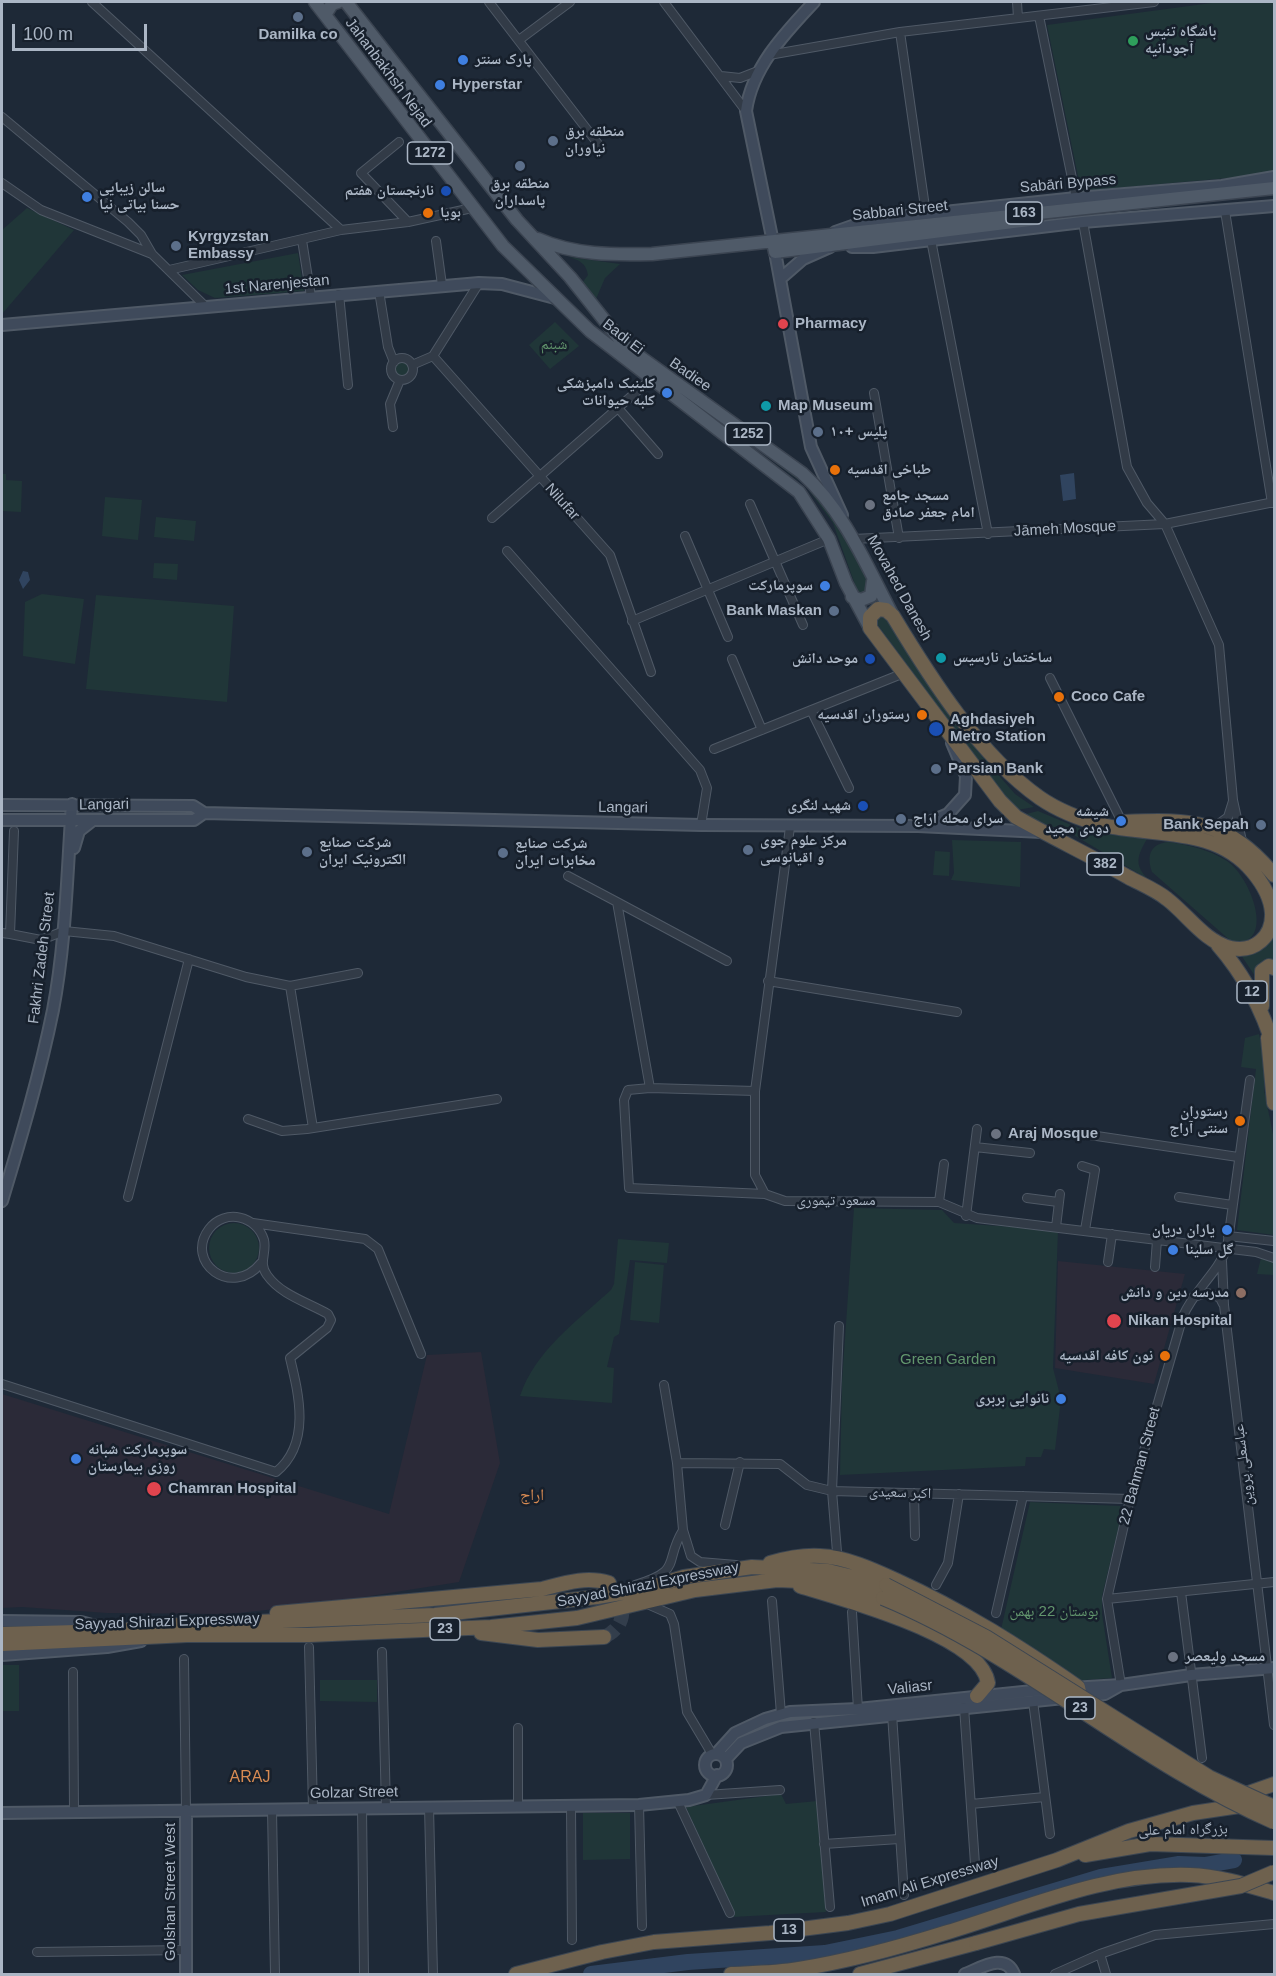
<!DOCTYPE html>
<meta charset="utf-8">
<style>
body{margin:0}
#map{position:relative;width:1276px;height:1976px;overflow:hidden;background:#1e2937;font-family:Arial,sans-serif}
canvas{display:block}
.frame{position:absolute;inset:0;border:3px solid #abb6c5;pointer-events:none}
.scale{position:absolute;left:12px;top:24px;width:135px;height:27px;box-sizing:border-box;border:3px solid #abb6c5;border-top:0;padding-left:8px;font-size:18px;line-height:21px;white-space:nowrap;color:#abb6c5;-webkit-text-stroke:4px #17202c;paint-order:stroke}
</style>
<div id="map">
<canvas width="1276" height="1976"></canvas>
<div class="frame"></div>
<div class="scale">100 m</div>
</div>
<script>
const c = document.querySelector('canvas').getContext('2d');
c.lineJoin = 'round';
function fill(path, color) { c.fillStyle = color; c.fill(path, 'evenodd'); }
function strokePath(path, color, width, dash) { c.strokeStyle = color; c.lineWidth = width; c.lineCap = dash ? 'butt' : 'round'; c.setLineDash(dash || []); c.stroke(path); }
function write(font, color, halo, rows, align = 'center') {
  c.font = font + ' Arial,"Noto Naskh Arabic",sans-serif'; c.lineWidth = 5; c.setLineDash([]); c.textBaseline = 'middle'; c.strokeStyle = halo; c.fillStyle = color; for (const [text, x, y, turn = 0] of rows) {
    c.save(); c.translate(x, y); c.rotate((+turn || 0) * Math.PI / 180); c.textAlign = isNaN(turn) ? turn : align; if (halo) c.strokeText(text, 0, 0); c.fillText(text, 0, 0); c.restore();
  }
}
const medical = new Path2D(`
 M1058 1261 1185 1274 1154 1384 1055 1368Z
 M481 1352 500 1463 459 1582 313 1605 229 1614 107 1613 22 1607 2 1608V1394L389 1514 427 1355Z`);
const green = new Path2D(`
 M1219 2H1274V174L1081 191 1047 25Z
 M27 208 74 230 2 314V230Z
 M298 253 304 291 215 298 198 290 182 275Z
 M569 257 620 264 605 278 596 299 582 283 588 275C586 263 579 260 569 257Z
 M555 322 579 346 550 369 529 345Z
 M393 370a9 9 0 1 1 18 0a9 9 0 1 1-18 0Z
 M699 406 800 473 845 533 870 585 865 595 858 593 833 523 805 485Z
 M2 474H6V480L22 481 21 512 2 511Z
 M105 497 142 500 138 540 102 536Z
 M156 517 196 521 194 541 154 537Z
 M154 563 178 564 177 580 153 578Z
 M42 594 84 599 75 664 23 656 25 602Z
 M96 595 234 606 227 702 86 689Z
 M882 614 975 748 1015 794 1034 807 1017 810 1012 807 877 624 874 620Z
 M1038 811 1088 832 1147 839C1137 856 1134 865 1148 879L1072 834 1022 815Z
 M952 840 1021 842 1020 887 951 880 954 873Z
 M1169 842C1189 845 1210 850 1227 861 1253 879 1276 948 1232 942L1152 872C1146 855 1151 843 1169 842Z
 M935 851 950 852 949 876 933 875Z
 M1274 937V962L1269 960 1262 963 1257 979 1241 955 1259 951Z
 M1259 1034 1264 1058V1090L1274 1139V1235L1237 1230 1256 1069 1241 1067 1245 1038Z
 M854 1208 942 1210 954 1223 1058 1230 1053 1368 1061 1399 1055 1450 1044 1449 1041 1457H1026L1025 1466 840 1475 842 1382Z
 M209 1248a25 25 0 1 1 50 0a25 25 0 1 1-50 0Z
 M618 1239 669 1243 667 1263 630 1260 619 1334 614 1337 607 1367 614 1368 612 1403 520 1396C535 1351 577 1321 611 1290L614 1284Z
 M1261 1258 1270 1259 1274 1263V1275L1257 1274Z
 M635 1262 664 1265 659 1323 630 1320Z
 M1030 1502 1120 1506 1122 1513 1102 1596V1614L1112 1678 1072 1681 1000 1634Z
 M2 1665H19V1711H2Z
 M320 1680H377V1702L320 1701Z
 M781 1794 786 1804 817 1801 826 1912 732 1917 733 1910 686 1807Z
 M583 1813H630V1859L583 1860Z`);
const water = new Path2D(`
 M1074 473 1076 499 1063 501 1060 475Z
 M23 571 28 572 30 580 23 589 19 580Z`);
const river = new Path2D(`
 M591 1974 688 1962 825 1953 898 1938 1101 1877 1179 1864 1206 1865 1234 1860`);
const highwayTunnel = new Path2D(`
 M604 1637C620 1630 627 1615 619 1598`);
const street = new Path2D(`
 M92 2 341 230
 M489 2 602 149
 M664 2 746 111
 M1017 2 1018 18
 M1039 16 1076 198
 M900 32 926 214
 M519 40 570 2
 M769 55 900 32 1154 2
 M721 76 740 78 758 71
 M2 117 128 222 141 235 152 254 205 306
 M399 142 361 173 408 222
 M2 183 41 210 152 254
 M1225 211 1272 503
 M1083 222 1127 467 1147 503 1165 524 1219 645 1233 800 1242 841
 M302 240 311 297
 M931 240 988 534
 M436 241 442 285
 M169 270 341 230 408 222 472 208
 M379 291 388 347 394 362
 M339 294 348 385
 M433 356 610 555 651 672
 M391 369a11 11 0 1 1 22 0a11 11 0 1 1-22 0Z
 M412 365 433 356 479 283
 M874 393 899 538
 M618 408 658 454
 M393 427 390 404 400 380
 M750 504 803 625
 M492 518 651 379
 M685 536 728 637
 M853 539 1165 524 1274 502
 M507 551 700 770 707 788 701 825
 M632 621 829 539
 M732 659 762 730
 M1050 678 1122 822
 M811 710 849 788
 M714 749 904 673
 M790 827 755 1091V1175L765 1194 785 1201 939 1202 977 1218 1256 1252 1274 1258
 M1213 828 1228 817 1233 801
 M14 831 10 934 41 940 64 931 114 936 246 977 290 986 358 973
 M568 876 617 902
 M2 933 10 934
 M727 961 617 902 650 1088 755 1091
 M768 981 957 1012
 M290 986 313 1128
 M650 1088 628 1090 624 1100 629 1188 765 1194
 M248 1119 282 1131 307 1129 497 1099
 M1090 1135 1238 1157
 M975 1147 1030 1153
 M1082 1166 1095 1170 1085 1230
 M128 1197 189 959
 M1179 1197 1232 1205
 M1027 1198 1058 1202
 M939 1202 944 1164
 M966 1216 977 1129
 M253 1223 365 1239 378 1249 421 1354
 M1056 1227 1060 1194
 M1228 1236 1274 1241
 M1222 1261 1224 1305 1274 1725
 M1108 1262 1112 1234
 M1155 1267 1157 1240
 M1193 1297 1208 1293 1220 1298 1223 1304
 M2 1384 276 1472C311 1444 299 1395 290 1358L327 1328 331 1320 328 1314C307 1302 281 1295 267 1275 258 1263 267 1253 264 1240 257 1216 225 1208 209 1229 184 1262 232 1299 261 1263
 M664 1385 677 1463 683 1530 691 1556 700 1562 736 1565
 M677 1463 780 1464 807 1485 832 1491 1130 1499
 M914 1493 915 1536
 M725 1525 740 1462
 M837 1552 832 1491 839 1326
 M635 1585C684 1570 663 1563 683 1530
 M936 1585 948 1563 959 1494
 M1181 1592 1202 1758
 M1107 1599 1274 1582
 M772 1601 781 1714
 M645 1603 670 1614 674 1624 687 1712 712 1754
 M852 1612 858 1709
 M996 1613 1023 1496
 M309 1647 313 1809
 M382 1652 386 1808
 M184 1659 186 1810
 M73 1672 74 1811
 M1121 1685 1107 1599 1130 1499 1183 1316C1194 1290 1217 1274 1227 1248L1250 1080
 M1033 1701 1050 1834
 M964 1707 975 1864
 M892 1714 904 1895
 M814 1722 830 1907
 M706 1795 780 1790
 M678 1802 730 1913
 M971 1804 1045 1797
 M571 1805 572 1940
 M639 1805 642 1926
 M518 1806V1728
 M429 1807 433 1974
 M362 1808 364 1974
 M272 1810 275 1974
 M824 1844 899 1839
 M37 1952 186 1950
 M1100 1954 1106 1974
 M1055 1974 1100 1954 1155 1935 1274 1924`);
const secondary = new Path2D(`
 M835 232 869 220 1076 198 1222 186 1274 177
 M773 242 746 111C752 67 785 33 814 2
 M852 247H873L1083 222 1274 206
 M775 252 811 447 842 515
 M780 279 803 259 830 247
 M2 325 479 283 502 284 555 298
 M2 805 193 806 204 813 701 825 918 826 1042 832
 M2 820H194L204 813
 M927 823 948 814 965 795 966 776 952 743
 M74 848 79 831 93 820
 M2 1201C21 1138 40 1074 53 1010 66 942 67 872 72 804
 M2 1621 81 1622 103 1628
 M2 1655 107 1647 141 1641
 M1071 1688 1121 1685 1191 1675 1274 1668
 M1080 1697 1105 1694 1121 1685
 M716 1754 735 1733 765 1719 790 1712 858 1709 1052 1689
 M705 1765a11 11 0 1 1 22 0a11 11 0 1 1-22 0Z
 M726 1759 741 1743 781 1727 1064 1698
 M2 1813 639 1805 689 1800 706 1795 717 1775
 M186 1974V1810
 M965 1974C981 1968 1005 1952 1014 1974`);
const primary = new Path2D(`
 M315 2 503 246 590 331 799 492 829 539 846 583 870 628
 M346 2 517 220 570 277 625 346 802 473C845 512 866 565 893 616
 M325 15 332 4 338 2
 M538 239C574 255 613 255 652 254L1274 188
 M773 242 775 252 1037 219
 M852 597 861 600 871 596 873 581`);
const highway = new Path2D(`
 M878 609 886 610 893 616C931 679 979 755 1040 798 1059 811 1080 819 1102 825 1155 837 1215 826 1253 872 1263 884 1271 897 1272 913 1273 936 1255 953 1231 948 1205 942 1188 915 1167 899 1156 890 1141 884 1128 877 1091 856 1053 838 1016 817L1000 801 870 628V617Z
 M1124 822C1192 819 1228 820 1274 875
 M1218 945C1245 976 1262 1008 1274 1048
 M1262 1006V971L1269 966 1274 968
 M1268 1038 1274 1103
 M770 1563C787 1558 803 1555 820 1556 846 1557 874 1570 898 1581 962 1610 1020 1647 1078 1687L1080 1697
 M800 1586C841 1599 981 1635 988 1683L977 1696
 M277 1613 542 1589C565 1583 586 1576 609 1583
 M481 1633 538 1640 604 1637
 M2 1634 115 1631 179 1625 435 1615 597 1597 645 1589 684 1577 752 1567 828 1571 886 1585
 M2 1644 187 1635H309L491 1627 577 1618 695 1590 777 1580 824 1582 883 1598
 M1237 1797 1274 1784
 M1085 1855 1150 1844 1274 1848
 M516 1974 602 1952 654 1942 770 1933 848 1923 890 1914 1057 1860 1129 1831 1193 1813 1246 1805
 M731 1974C753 1973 776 1973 799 1969 849 1961 900 1947 948 1932 1027 1908 1106 1872 1190 1875 1219 1876 1247 1885 1274 1893
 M860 1974 976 1943`);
const highwayBridge = new Path2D(`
 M886 1585 986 1637 1209 1777 1274 1807
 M883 1598C1023 1656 1136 1762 1274 1822
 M976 1943 1079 1914 1241 1886 1274 1872`);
const markers = [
 [298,17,6,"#5c6f8a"],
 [1133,41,6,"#2e9e5b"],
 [463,60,6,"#3f7fe0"],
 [440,85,6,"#3f7fe0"],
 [553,141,6,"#5c6f8a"],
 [520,166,6,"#5c6f8a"],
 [446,191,6,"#1a4fb4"],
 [87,197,6,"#3f7fe0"],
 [428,213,6,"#e8710a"],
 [176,246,6,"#5c6f8a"],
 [783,324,6,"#e0444e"],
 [667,393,6,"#3f7fe0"],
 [766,406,6,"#0f9aa8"],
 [818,432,6,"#5c6f8a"],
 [835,470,6,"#e8710a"],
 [870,505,6,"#6b7280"],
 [825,586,6,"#3f7fe0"],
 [834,611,6,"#5c6f8a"],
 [941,658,6,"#0f9aa8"],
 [870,659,6,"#1a4fb4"],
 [1059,697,6,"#e8710a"],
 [922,715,6,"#e8710a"],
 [936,729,8,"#1a4fb4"],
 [936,769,6,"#5c6f8a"],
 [863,806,6,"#1a4fb4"],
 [901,819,6,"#5c6f8a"],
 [1121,821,6,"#3f7fe0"],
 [1261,825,6,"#5c6f8a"],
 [748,850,6,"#5c6f8a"],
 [307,852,6,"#5c6f8a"],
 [503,853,6,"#5c6f8a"],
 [1240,1121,6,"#e8710a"],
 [996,1134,6,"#6b7280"],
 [1227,1230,6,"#3f7fe0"],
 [1173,1250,6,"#3f7fe0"],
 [1241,1293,6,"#8d6e63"],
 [1114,1321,8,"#e0444e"],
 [1165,1356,6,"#e8710a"],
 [1061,1399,6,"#3f7fe0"],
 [76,1459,6,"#3f7fe0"],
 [154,1489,8,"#e0444e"],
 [1173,1657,6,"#6b7280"]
];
const shields = [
 [430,153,45],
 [1024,213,36],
 [748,434,45],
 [1105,864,36],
 [1252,992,30],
 [445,1629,30],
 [1080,1708,30],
 [789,1930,30]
];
const shieldNames = [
 ["1272",430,153],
 ["163",1024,213],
 ["1252",748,434],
 ["382",1105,864],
 ["12",1252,992],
 ["23",445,1629],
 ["23",1080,1708],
 ["13",789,1930]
];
const poiNames = [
 ["باشگاه تنیس",1145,32],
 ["آجودانیه",1145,49],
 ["Damilka co",298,35,"center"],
 ["پارک سنتر",475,60],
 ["Hyperstar",452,85],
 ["منطقه برق",565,132],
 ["نیاوران",565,149],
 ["منطقه برق",520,184,"center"],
 ["پاسداران",520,201,"center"],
 ["سالن زیبایی",99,188],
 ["حسنا بیاتی نیا",99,205],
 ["نارنجستان هفتم",434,191,"right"],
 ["بویا",440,213],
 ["Kyrgyzstan",188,237],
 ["Embassy",188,254],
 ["Pharmacy",795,324],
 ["کلینیک دامپزشکی",655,384,"right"],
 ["کلبه حیوانات",655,401,"right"],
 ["Map Museum",778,406],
 ["پلیس +۱۰",830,432],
 ["طباخى اقدسيه",847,470],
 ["مسجد جامع",882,496],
 ["امام جعفر صادق",882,513],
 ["سوپرمارکت",813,586,"right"],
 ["Bank Maskan",822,611,"right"],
 ["ساختمان نارسیس",953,658],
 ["موحد دانش",858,659,"right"],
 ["Coco Cafe",1071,697],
 ["رستوران اقدسیه",910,715,"right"],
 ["Aghdasiyeh",950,720],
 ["Metro Station",950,737],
 ["Parsian Bank",948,769],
 ["شهید لنگری",851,806,"right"],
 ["شیشه",1109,812,"right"],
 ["دودی مجید",1109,829,"right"],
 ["سرای محله اراج",913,819],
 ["Bank Sepah",1249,825,"right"],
 ["مرکز علوم جوی",760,841],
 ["و اقیانوسی",760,858],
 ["شرکت صنایع",319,843],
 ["الکترونیک ایران",319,860],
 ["شرکت صنایع",515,844],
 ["مخابرات ایران",515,861],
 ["رستوران",1228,1112,"right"],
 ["سنتی آراج",1228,1129,"right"],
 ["Araj Mosque",1008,1134],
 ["یاران دریان",1215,1230,"right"],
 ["گل سلینا",1185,1250],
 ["مدرسه دین و دانش",1229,1293,"right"],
 ["Nikan Hospital",1128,1321],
 ["نون کافه اقدسیه",1153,1356,"right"],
 ["نانوایی بربری",1049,1399,"right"],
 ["سوپرمارکت شبانه",88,1450],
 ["روزی بیمارستان",88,1467],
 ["Chamran Hospital",168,1489],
 ["مسجد ولیعصر",1185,1657]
];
const streetNames = [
 ["Jahanbakhsh Nejad",388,73,53],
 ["Sabāri Bypass",1068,184,-5],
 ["Sabbari Street",900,211,-6],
 ["1st Narenjestan",277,285,-5],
 ["Badi Ei",623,337,38],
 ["Badiee",690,375,35],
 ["Nilufar",562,502,48],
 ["Jāmeh Mosque",1065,529,-3],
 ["Movahed Danesh",899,588,61],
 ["Langari",104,805,-1],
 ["Langari",623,808,1],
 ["Fakhri Zadeh Street",42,958,-83],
 ["مسعود تیموری",836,1201],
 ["عباسعلی پروین",1244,1465,-97],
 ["22 Bahman Street",1140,1466,-75],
 ["اکبر سعیدی",900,1493,2],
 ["Sayyad Shirazi Expressway",648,1585,-11],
 ["Sayyad Shirazi Expressway",167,1622,-2],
 ["Valiasr",910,1688,-6],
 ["Golzar Street",354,1793,-1],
 ["بزرگراه امام علی",1183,1830,-1],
 ["Imam Ali Expressway",930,1882,-17],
 ["Golshan Street West",171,1892,-90]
];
const parkNames = [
 ["شبنم",554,345],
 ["Green Garden",948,1360],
 ["بوستان 22 بهمن",1054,1612]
];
const neighbourhoodNames = [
 ["اراج",532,1496],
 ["ARAJ",250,1778]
];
fill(medical, '#2b2a38');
fill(green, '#203638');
fill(water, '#30445f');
strokePath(river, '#30445f', 16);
strokePath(highwayTunnel, '#333e4c', 14, [14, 7]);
strokePath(street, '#4f5966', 10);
strokePath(secondary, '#4f5966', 14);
strokePath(primary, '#3b4451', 15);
strokePath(highway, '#3c4652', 16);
strokePath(street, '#323b47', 8);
strokePath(secondary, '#3f4a5b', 10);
strokePath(primary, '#4f5a68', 12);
strokePath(highway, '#6e614e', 14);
strokePath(highwayBridge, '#3c4652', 16, []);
strokePath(highwayBridge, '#6e614e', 14);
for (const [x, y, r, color] of markers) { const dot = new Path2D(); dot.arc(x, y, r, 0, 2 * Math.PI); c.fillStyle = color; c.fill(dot); strokePath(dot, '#17202c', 2); }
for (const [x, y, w] of shields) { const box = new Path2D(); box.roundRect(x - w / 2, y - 11, w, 22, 4.5); c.fillStyle = '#17202c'; c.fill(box); strokePath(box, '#abb6c5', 1.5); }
write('bold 14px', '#abb6c5', null, shieldNames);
write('bold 15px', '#abb6c5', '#17202c', poiNames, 'left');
write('15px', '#abb6c5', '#17202c', streetNames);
write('15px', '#62966d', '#17202c', parkNames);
write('16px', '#d88b53', '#17202c', neighbourhoodNames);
</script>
